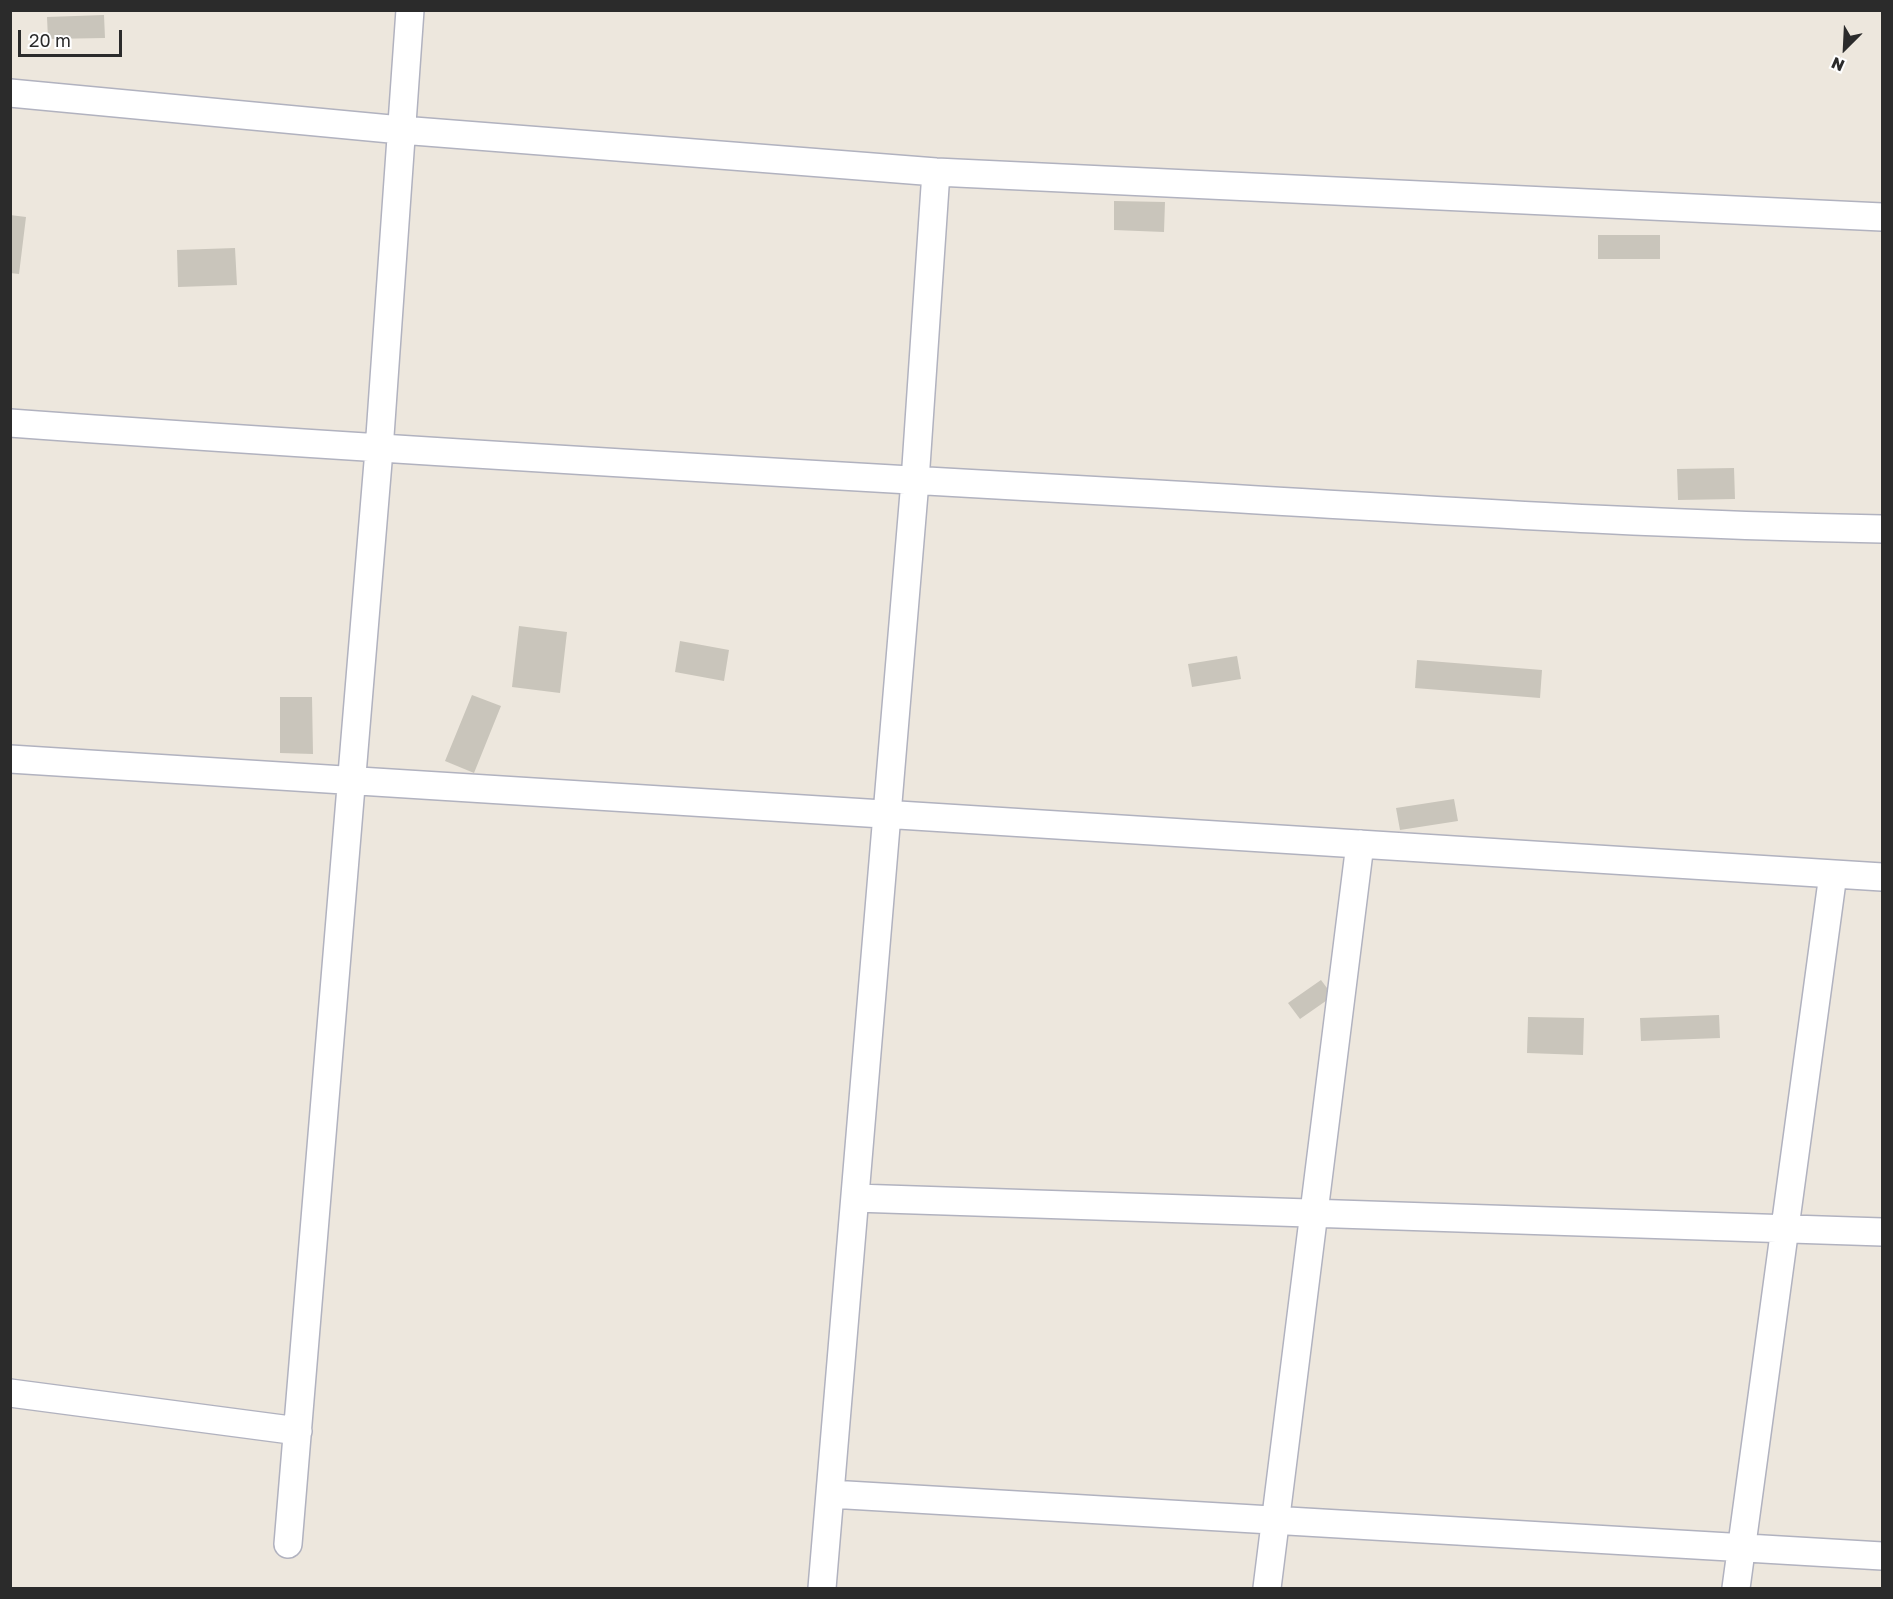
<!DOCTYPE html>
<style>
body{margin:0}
#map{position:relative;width:1893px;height:1599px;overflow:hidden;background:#ede7dd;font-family:"Golos Text",sans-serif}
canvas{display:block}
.frame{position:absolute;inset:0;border:12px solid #2b2b2b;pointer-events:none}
.north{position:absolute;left:1815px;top:18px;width:60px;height:60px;-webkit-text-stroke:4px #fff;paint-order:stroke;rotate:204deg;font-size:16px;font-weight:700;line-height:24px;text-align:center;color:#2b2b2b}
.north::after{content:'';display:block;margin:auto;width:21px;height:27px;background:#2b2b2b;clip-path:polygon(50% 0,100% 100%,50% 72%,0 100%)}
.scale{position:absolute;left:18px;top:30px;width:104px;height:27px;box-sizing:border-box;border:3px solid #2b2b2b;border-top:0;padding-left:8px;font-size:18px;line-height:21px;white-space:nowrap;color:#2b2b2b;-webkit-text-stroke:4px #fff;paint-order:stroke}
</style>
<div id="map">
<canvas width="1893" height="1599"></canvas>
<div class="frame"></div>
<div class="north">N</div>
<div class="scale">20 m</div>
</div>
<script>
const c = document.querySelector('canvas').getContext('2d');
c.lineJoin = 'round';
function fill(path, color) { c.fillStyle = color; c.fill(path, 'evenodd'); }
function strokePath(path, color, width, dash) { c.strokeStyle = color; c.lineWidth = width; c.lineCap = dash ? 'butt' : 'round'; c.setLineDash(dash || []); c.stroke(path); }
const building = new Path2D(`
 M104 15 105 38 48 39 47 17Z
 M1114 201 1165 202 1164 232 1114 230Z
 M10 215 26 217 19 274 10 273Z
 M1598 235H1660V259H1598Z
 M235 248 237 285 178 287 177 250Z
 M1734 468 1735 499 1678 500 1677 469Z
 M519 626 567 632 560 693 512 687Z
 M680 641 729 650 724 681 675 672Z
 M1237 656 1241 679 1192 687 1188 664Z
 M1417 660 1542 670 1540 698 1415 688Z
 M472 695 501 706 474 773 445 761Z
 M280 697H312L313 754 280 753Z
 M1454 799 1458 821 1400 830 1396 808Z
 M1321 980 1333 996 1300 1019 1288 1003Z
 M1719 1015 1720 1038 1641 1041 1640 1018Z
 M1528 1017 1584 1018 1583 1055 1527 1053Z`);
const street = new Path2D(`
 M10 93 401 130 936 172 1882 217
 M10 423C386 450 763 472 1139 493 1387 507 1634 525 1882 529
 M10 759 1882 877
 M855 1198 1882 1232
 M10 1393 298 1431
 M830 1494 1882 1556
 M288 1544 379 450 410 10
 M822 1588 915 481 936 172
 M1267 1588 1360 844
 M1736 1588 1833 874`);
fill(building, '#c9c5bb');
strokePath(street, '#b1b2bf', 30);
strokePath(street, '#fff', 27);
</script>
